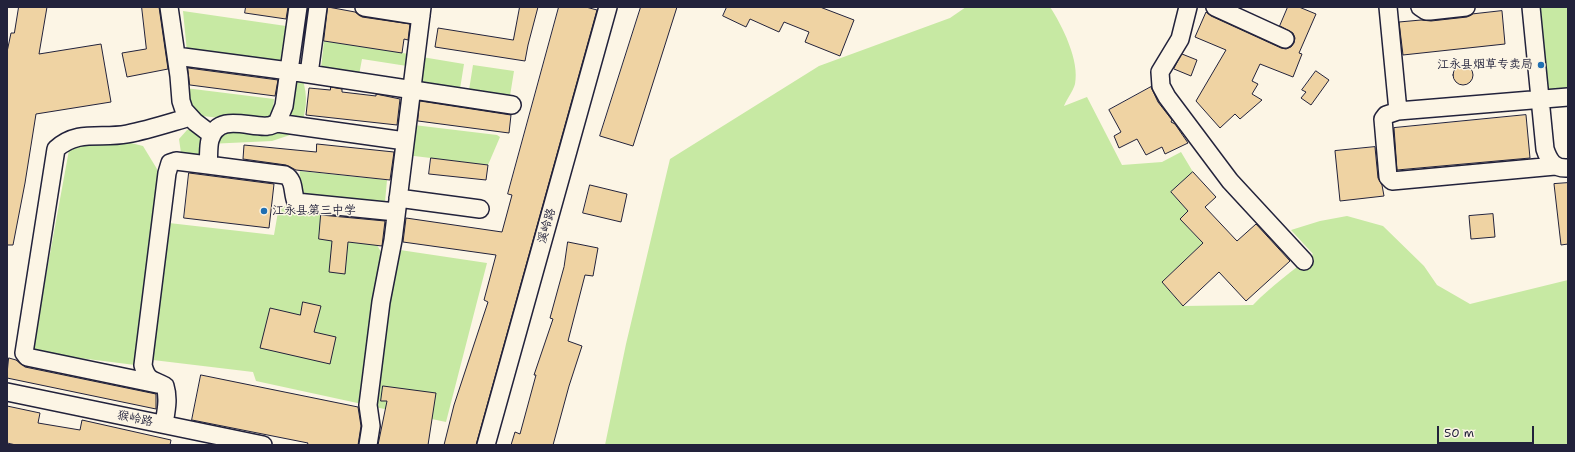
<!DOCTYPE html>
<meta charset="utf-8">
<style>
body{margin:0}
#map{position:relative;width:1575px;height:452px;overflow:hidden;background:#fcf5e5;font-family:"Shantell Sans",sans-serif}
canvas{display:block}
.frame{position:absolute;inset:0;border:8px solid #22223b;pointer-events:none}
.scale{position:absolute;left:1437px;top:426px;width:97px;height:18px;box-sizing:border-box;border:2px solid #22223b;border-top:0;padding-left:5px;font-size:12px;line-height:14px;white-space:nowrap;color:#22223b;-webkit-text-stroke:3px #fcf5e5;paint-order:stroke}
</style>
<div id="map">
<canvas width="1575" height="452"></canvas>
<div class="frame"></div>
<div class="scale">50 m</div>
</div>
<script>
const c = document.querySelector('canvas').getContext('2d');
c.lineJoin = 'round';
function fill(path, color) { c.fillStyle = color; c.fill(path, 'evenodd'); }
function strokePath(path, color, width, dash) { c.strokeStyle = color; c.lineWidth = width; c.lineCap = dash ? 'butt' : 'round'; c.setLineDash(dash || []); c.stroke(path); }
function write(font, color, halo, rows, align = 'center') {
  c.font = font + ' "Shantell Sans","LXGW WenKai TC",sans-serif'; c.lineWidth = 3; c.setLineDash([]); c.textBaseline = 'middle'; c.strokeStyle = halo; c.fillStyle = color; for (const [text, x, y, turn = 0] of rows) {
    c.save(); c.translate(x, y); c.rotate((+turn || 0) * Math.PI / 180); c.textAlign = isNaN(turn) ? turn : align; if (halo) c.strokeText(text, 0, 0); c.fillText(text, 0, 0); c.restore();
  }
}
const green = new Path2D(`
 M966 7H1050C1062 25 1080 61 1075 84 1073 91 1067 99 1064 106L1087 97 1122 165 1162 162 1181 152 1193 172 1171 192 1188 211 1180 219 1203 243 1162 282 1183 306 1253 305C1271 286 1293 271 1313 254L1291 230 1320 221 1347 216 1383 226 1424 266 1437 285 1470 304 1568 280V445H605L626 344 670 159 819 66 950 18Z
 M1539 7H1568V89L1547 91Z
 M183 11 286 26 280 65 187 52Z
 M324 41 409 54 407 66 362 59 359 75 321 68Z
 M422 57 464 64 460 89 418 82Z
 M473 65 514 71 510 96 469 90Z
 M302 78C309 97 306 113 299 132L272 141 208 144 205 158 181 153 179 139 187 130 207 123 275 128 293 79Z
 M185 88 274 99 272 124 194 115Z
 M414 125 497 135 500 137 488 165 406 155Z
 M96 138 119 140 143 146 157 169 162 187 135 365 32 352 69 150Z
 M300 171 387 180 385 202 298 193Z
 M279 206 322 210 319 239 377 245 381 252 362 404 256 381 253 372 153 360 169 223 274 235Z
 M400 250 487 263 446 422 375 407 394 254Z`);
const building = new Path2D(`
 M19 7H47L39 54 101 44 111 102 36 114 25 183 13 245H7V52L11 33H14Z
 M142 7H159L168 69 127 77 122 53 146 49Z
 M246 7H288L286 19 245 13Z
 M328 7 355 12 362 17 410 24 408 40 404 39 402 53 324 41Z
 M520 7H538L528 45 525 61 435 47 438 28 513 40Z
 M559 7H586L597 10 476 445H444L454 405 488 302 484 300 496 255 403 242 406 218 502 232 512 195 508 194Z
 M641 7H677L633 146 600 136Z
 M727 7H820L854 20 840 56 805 42 809 32 784 22 779 32 750 19 746 27 723 16Z
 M1288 7H1299L1316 14 1299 53 1302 54 1293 77 1260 64 1252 81 1258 84 1252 94 1262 100 1240 119 1235 114 1220 128 1196 101 1226 50 1195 37 1206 12 1211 16 1281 48 1286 49 1291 47 1294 43 1295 38 1293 33 1280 26Z
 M1502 11 1505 44 1403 55 1399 22 1421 20 1431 21 1467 17 1473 14Z
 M1182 54 1197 60 1191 76 1174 69Z
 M1453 75a10 10 0 1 1 20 0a10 10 0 1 1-20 0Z
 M188 68 278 80 275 96 190 85Z
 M1316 71 1329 80 1311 105 1301 98 1306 92 1302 90Z
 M331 87 342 89V92L376 96V94L400 99 397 125 306 115 309 88 330 90Z
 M1151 87 1158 102 1172 120 1171 122 1175 124 1188 143 1165 154 1162 147 1146 155 1137 139 1119 148 1114 136 1121 132 1109 110Z
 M420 101 511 115 509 133 418 121Z
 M1526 115 1530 158 1397 170 1394 128Z
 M317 144 394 152 390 180 296 170 286 165 243 159 244 145 316 152Z
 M1375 147 1378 178 1382 185 1384 196 1340 201 1335 151Z
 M431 158 488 165 486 180 429 174Z
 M1193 172 1216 197 1205 207 1237 241 1256 224 1290 261 1246 301 1219 272 1183 306 1162 282 1203 243 1180 219 1188 211 1171 192Z
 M189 173 274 184 269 228 184 218Z
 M1568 183V244L1561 245 1554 184Z
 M590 185 627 194 621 222 583 213Z
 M1493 214 1495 237 1471 239 1469 216Z
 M321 215 385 221 382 246 348 242 345 274 329 272 332 241 319 239Z
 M568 242 598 248 593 276 585 275 568 341 582 346 569 386 553 445H511L515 432 520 434 536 375H534L553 319 550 318 564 267Z
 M303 302 321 306 314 332 336 337 330 364 260 348 270 308 300 315Z
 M9 358 16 360 25 367 156 394V409L7 378Z
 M201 375 358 407 361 426 358 445H307L308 443 192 420Z
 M383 386 436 393 428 445H378L387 401H381Z
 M7 406 40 413 38 423 80 430 82 420 171 440 170 445H16L7 443Z`);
const minor = new Path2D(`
 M169 7 179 76 181 101 184 110 195 122 212 135
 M364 7 421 16
 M1188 7 1180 39 1160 72 1161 86 1167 97 1230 181 1304 261
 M1215 7 1285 39
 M1388 7 1398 111
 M1420 7 1426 11H1430L1466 7
 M1531 7 1545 149C1549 161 1554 169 1568 168
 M176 56 289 71 512 105
 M309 74 318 7
 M277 123 405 141
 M208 165 285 175C295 180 292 192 296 202L396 212
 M1555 166 1392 181 1388 177 1383 119 1386 115 1398 111 1568 97
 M398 198 480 209
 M157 384 27 357 24 353 56 149C78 129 101 139 127 134 148 130 169 123 190 117
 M7 392 263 445
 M164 424C166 411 169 399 165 386 152 379 147 381 143 365L167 173 170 163 176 161 208 165C209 157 208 147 210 140 218 112 249 128 268 126 271 126 274 124 277 123L284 106 298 7
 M368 445 371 426 368 405 381 302 393 240 422 7
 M486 445 608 7`);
const markers = [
 [1541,65,4,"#1f6fb2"],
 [264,211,4,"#1f6fb2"]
];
const poiNames = [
 ["江永县烟草专卖局",1533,65],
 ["江永县第三中学",272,211,"left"]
];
const streetNames = [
 ["溪岭路",547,226,-74],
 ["猴岭路",135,419,12]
];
fill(green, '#c7e9a3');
fill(building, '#efd3a3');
strokePath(building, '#22223b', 1);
strokePath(minor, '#22223b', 20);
strokePath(minor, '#fcf5e5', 17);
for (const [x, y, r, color] of markers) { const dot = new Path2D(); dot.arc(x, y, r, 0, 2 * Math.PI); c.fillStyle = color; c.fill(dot); strokePath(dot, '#fcf5e5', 1.5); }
write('12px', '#22223b', '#fcf5e5', poiNames, 'right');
write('12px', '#22223b', '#fcf5e5', streetNames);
</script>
